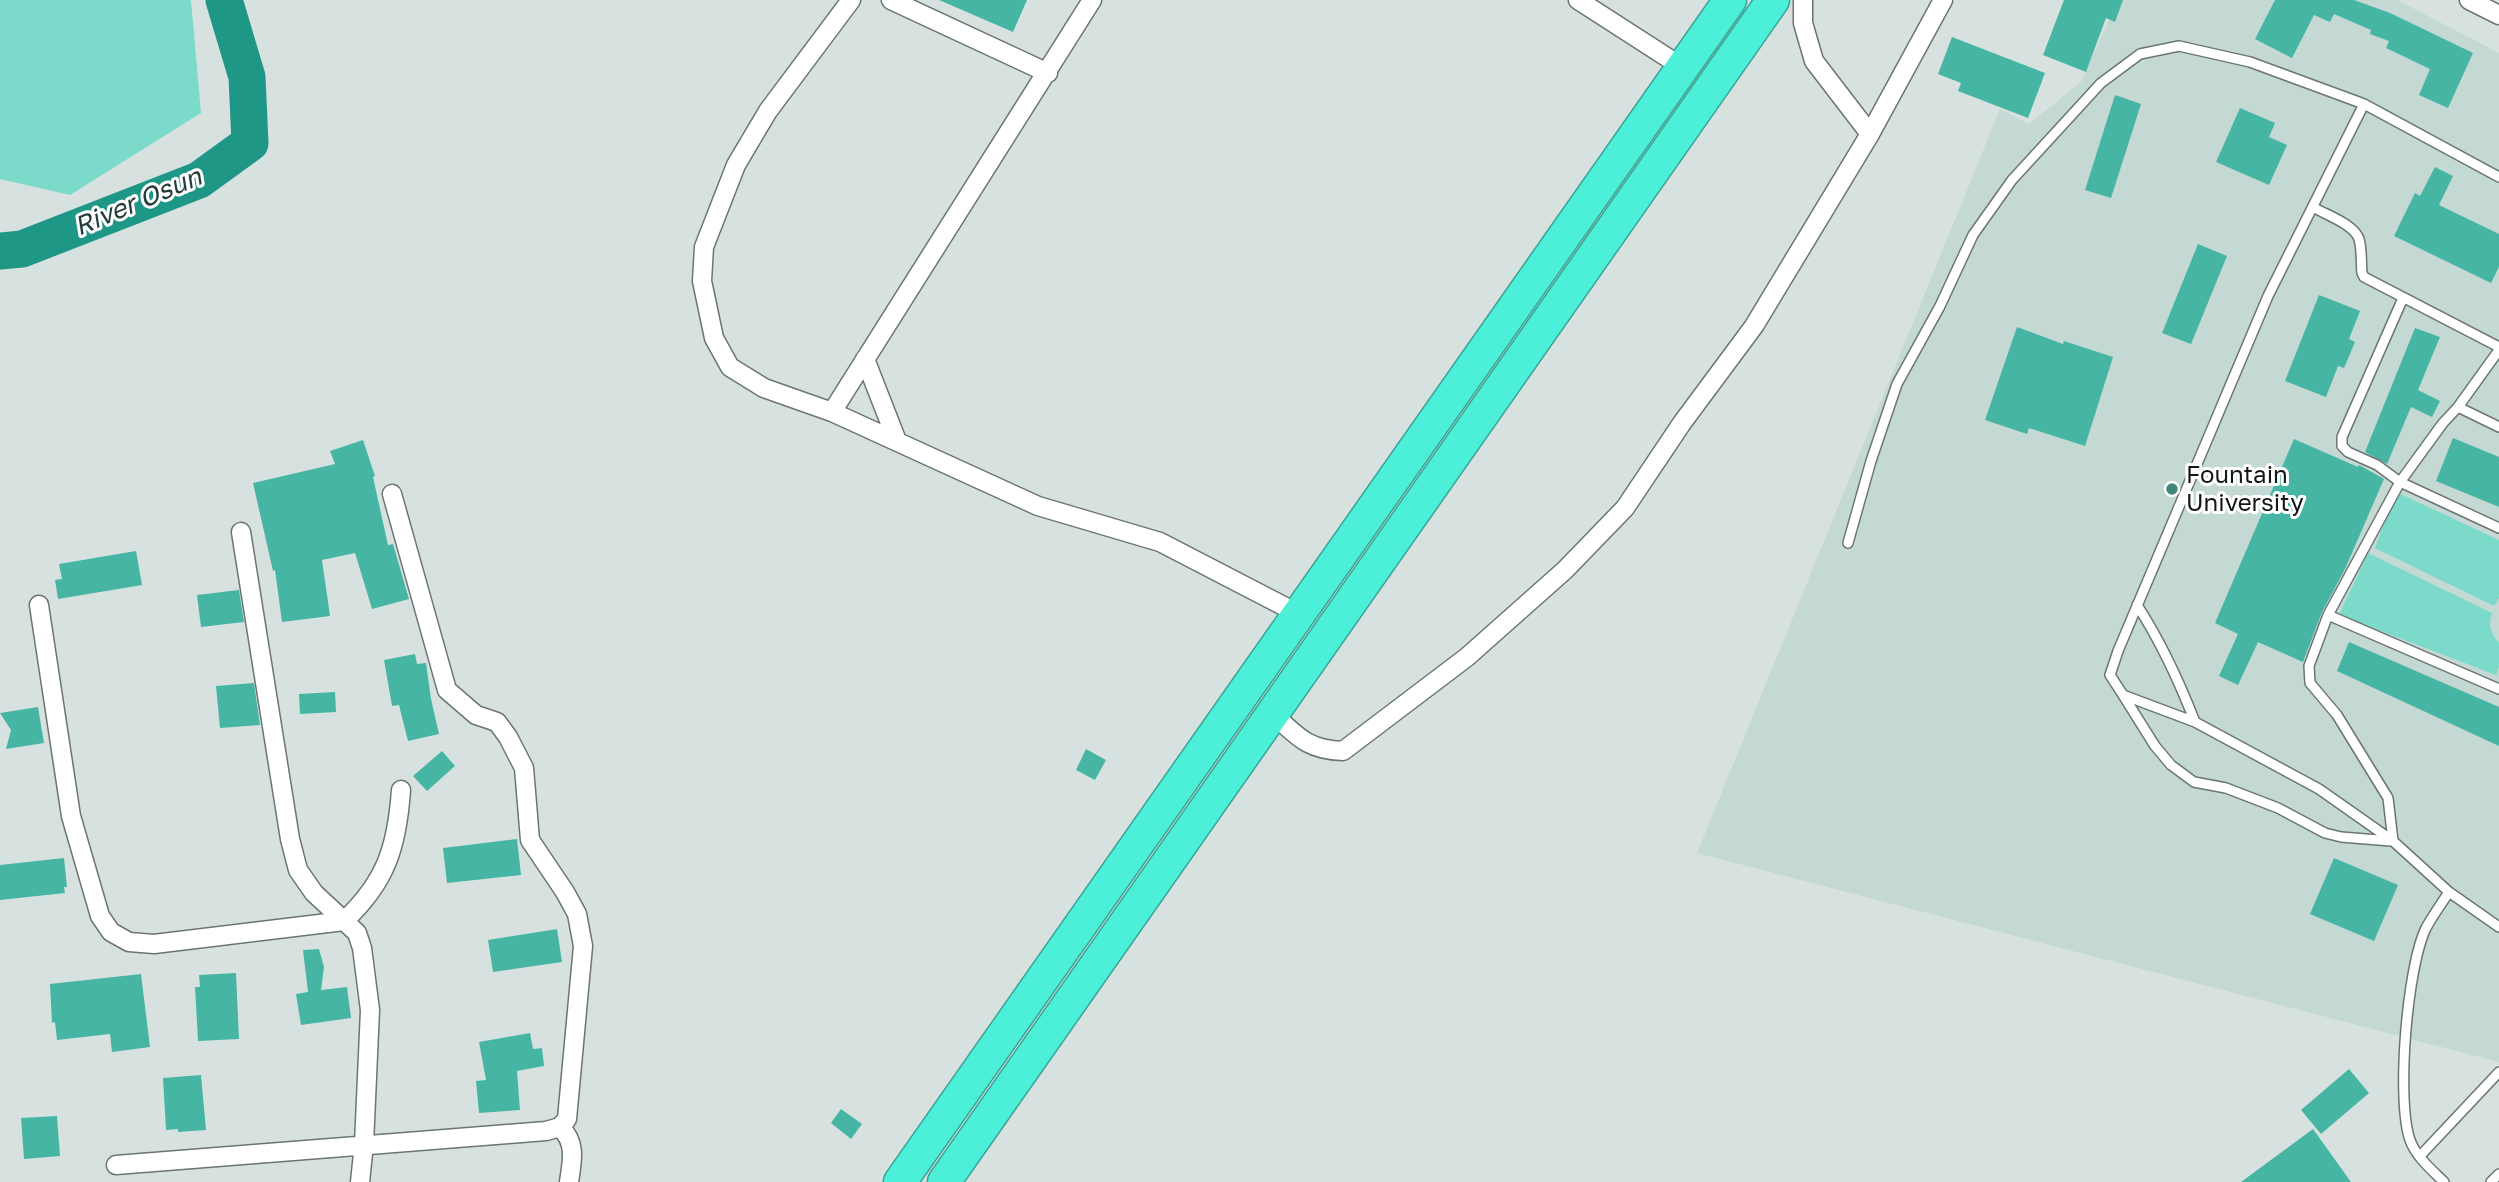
<!DOCTYPE html>
<style>
body{margin:0}
canvas{display:block;background:#d7e2e0}
</style>
<canvas width="2499" height="1182"></canvas>
<script>
const c = document.querySelector('canvas').getContext('2d');
c.lineJoin = 'round';
function fill(path, color) { c.fillStyle = color; c.fill(path, 'evenodd'); }
function strokePath(path, color, width, dash) { c.strokeStyle = color; c.lineWidth = width; c.lineCap = dash ? 'butt' : 'round'; c.setLineDash(dash || []); c.stroke(path); }
function write(font, color, halo, rows, align = 'center') {
  c.font = font + ' "Golos Text",sans-serif'; c.lineWidth = 6; c.setLineDash([]); c.textBaseline = 'middle'; c.strokeStyle = halo; c.fillStyle = color; for (const [text, x, y, turn = 0] of rows) {
    c.save(); c.translate(x, y); c.rotate((+turn || 0) * Math.PI / 180); c.textAlign = isNaN(turn) ? turn : align; if (halo) c.strokeText(text, 0, 0); c.fillText(text, 0, 0); c.restore();
  }
}
const built = new Path2D(`
 M2118 0H2397L2499 53V1062L1697 853 2000 109 2029 124 2081 82Z`);
const green = new Path2D(`
 M0 0H191L201 113 70 195 0 179Z
 M2396 492 2499 540V598L2494 606 2375 548Z
 M2368 553 2492 613C2488 626 2490 632 2499 643V667L2496 675 2339 615Z`);
const river = new Path2D(`
 M0 251 22 249 199 180 250 143 247 77 224 0`);
const building = new Path2D(`
 M939 0H1027L1013 32Z
 M2064 0H2123L2115 22 2106 18 2086 72 2043 55Z
 M2275 0H2354L2390 13 2473 53 2448 108 2419 95 2430 69 2386 48 2389 41 2370 34 2371 30 2334 14 2330 22 2314 15 2292 58 2255 39Z
 M1952 37 2045 73 2028 118 1958 91 1961 83 1938 74Z
 M2115 95 2141 104 2111 198 2085 190Z
 M2240 108 2275 123 2269 137 2287 145 2269 185 2216 162Z
 M2435 167 2453 176 2439 205 2499 234V267L2491 283 2394 236 2415 193 2420 196Z
 M2198 244 2227 256 2191 344 2162 333Z
 M2319 295 2360 311 2349 339 2355 342 2344 368 2338 366 2326 397 2285 381Z
 M2017 327 2063 344 2064 341 2113 357 2085 446 2029 428 2027 434 1985 420Z
 M2415 328 2440 337 2418 390 2440 401 2432 417 2411 407 2387 464 2365 452Z
 M2453 438 2499 457V507L2436 481Z
 M2294 439 2358 467 2359 465 2384 479 2345 569 2322 612 2303 662 2258 642 2238 685 2219 676 2238 634 2215 623Z
 M363 440 375 476 373 477 388 545 393 544 409 599 372 609 355 553 322 560 330 616 282 622 275 570 273 571 253 483 335 464 330 451Z
 M136 551 142 585 58 599 55 580 62 579 59 564Z
 M239 590 244 622 201 627 197 595Z
 M2349 642 2499 707V746L2337 671Z
 M415 654 417 664 426 663 431 699 439 734 408 741 399 705 392 706 384 660Z
 M254 683 260 725 220 728 216 686Z
 M335 692 336 712 300 714 299 694Z
 M38 707 44 743 6 749 11 730 0 713Z
 M1086 749 1106 760 1095 780 1076 770Z
 M442 751 455 766 427 791 413 776Z
 M517 839 521 875 447 883 443 848Z
 M64 858 67 887H64L65 893 0 900V865Z
 M2334 858 2398 885 2374 941 2310 914Z
 M557 929 562 962 493 972 488 940Z
 M319 949 324 967 321 990 347 987 351 1018 301 1025 296 994 308 992 303 950Z
 M236 973 239 1039 198 1041 195 987H200L199 975Z
 M141 974 150 1047 112 1052 110 1034 57 1040 55 1022 52 1023 50 984Z
 M530 1033 533 1049 542 1048 544 1066 517 1071 520 1110 479 1113 476 1081 486 1080 479 1042Z
 M2349 1069 2369 1093 2321 1134 2301 1110Z
 M201 1075 206 1130 178 1132V1129L166 1130 163 1078Z
 M841 1109 862 1124 851 1139 831 1123Z
 M57 1116 60 1156 24 1159 21 1118Z
 M2313 1129 2351 1182H2241Z`);
const lane = new Path2D(`
 M2364 104 2268 296 2118 651 2110 675 2123 695 2195 722 2319 789 2393 841 2449 892 2499 927
 M2313 207C2326 215 2354 224 2359 239 2362 249 2361 263 2362 273L2364 277 2499 347
 M2403 298 2342 437V446L2348 452 2377 465 2400 482 2499 528
 M2458 407 2499 427
 M1848 543 1871 461 1897 384 1940 306 1973 235 2012 180 2101 83 2140 54 2179 46 2250 62 2364 104 2499 177
 M2137 605C2161 642 2179 681 2195 722
 M2328 615 2499 689
 M2123 695 2155 746 2171 765 2194 782 2226 788 2278 808 2325 833 2341 837 2391 841
 M2393 841 2388 798 2337 715 2310 683 2309 666 2328 615 2400 482 2443 423 2458 407 2499 350
 M2420 1156 2499 1072
 M2444 1182C2432 1170 2416 1157 2410 1140 2396 1100 2407 967 2426 928 2433 915 2442 903 2449 892
 M2491 1182 2499 1174`);
const street = new Path2D(`
 M851 0 768 111 736 165 704 247 702 281 714 338 730 367 764 388 832 412 1038 506 1160 542 1299 614
 M891 0 1048 73
 M1578 0 1682 67
 M1803 0V23L1814 61 1870 134
 M2469 0 2499 15
 M865 359 897 441
 M832 412 1092 0
 M241 532 290 839 298 870 314 893 357 933 362 948 370 1010 364 1144 360 1182
 M39 605 71 816 100 916 111 932 129 942 154 944 344 921C386 882 397 847 401 790
 M1272 713C1297 736 1307 750 1343 751L1467 657 1565 570 1625 508 1682 423 1754 326 1870 134 1943 0
 M560 1127C577 1143 572 1161 569 1182
 M116 1165 546 1131 560 1127 567 1119 583 946 577 914 565 892 530 840 524 768 508 737 497 722 476 715 447 690 392 494`);
const highway = new Path2D(`
 M900 1182 1730 0
 M944 1182 1773 0`);
const markers = [
 [2172,489,7,"#41867b"]
];
const poiNames = [
 ["Fountain",2186,475],
 ["University",2186,503]
];
const waterNames = [
 ["River Osun",138,202,-23]
];
fill(built, '#c4d8d4');
fill(green, '#7bdaca');
strokePath(river, '#1f9787', 37);
fill(building, '#47b5a4');
strokePath(lane, '#6b7573', 12);
strokePath(street, '#6b7573', 21);
strokePath(highway, '#38a394', 35);
strokePath(lane, '#fff', 9);
strokePath(street, '#fff', 18);
strokePath(highway, '#4cefd8', 32);
for (const [x, y, r, color] of markers) { const dot = new Path2D(); dot.arc(x, y, r, 0, 2 * Math.PI); c.fillStyle = color; c.fill(dot); strokePath(dot, '#fff', 2.5); }
write('24px', '#131716', '#fff', poiNames, 'left');
write('italic 26px', '#243d39', '#fff', waterNames);
</script>
